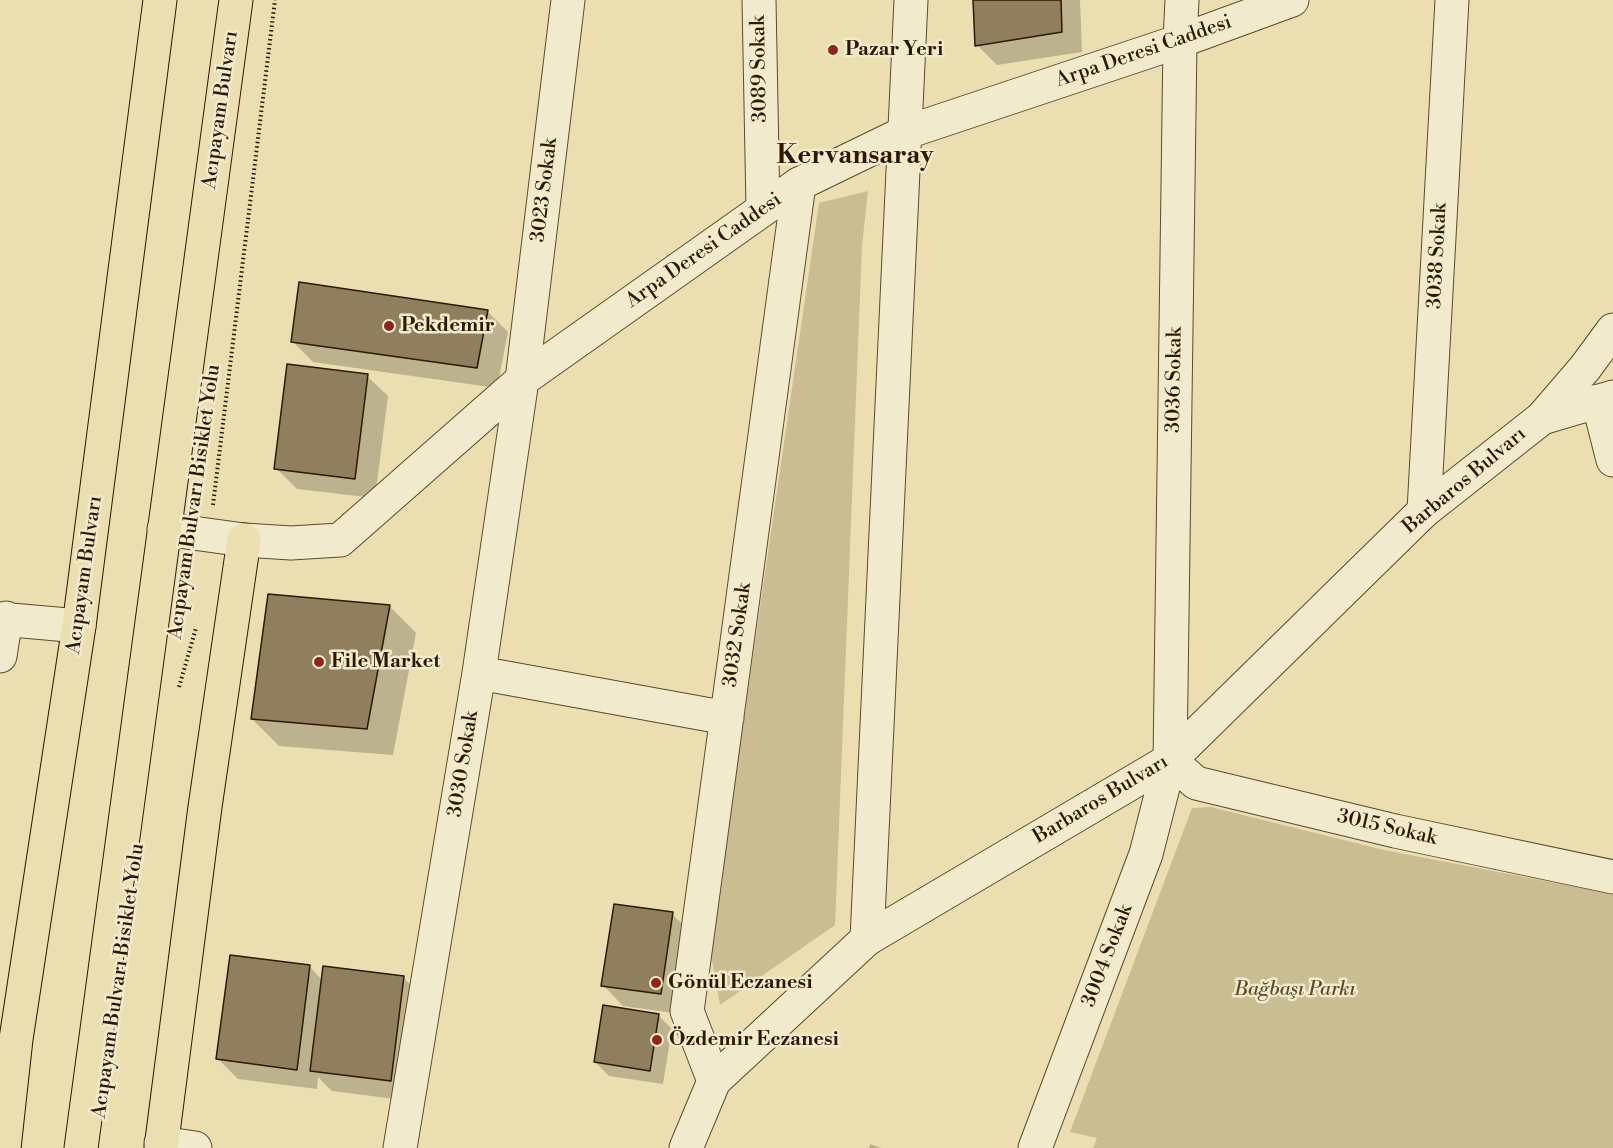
<!DOCTYPE html>
<meta charset="utf-8">
<style>
body{margin:0}
canvas{display:block;background:#ebdeb0}
</style>
<canvas width="1613" height="1148"></canvas>
<script>
const c = document.querySelector('canvas').getContext('2d');
c.lineJoin = 'round';
function fill(path, color) { c.fillStyle = color; c.fill(path, 'evenodd'); }
function strokePath(path, color, width, dash) { c.strokeStyle = color; c.lineWidth = width; c.lineCap = dash ? 'butt' : 'round'; c.setLineDash(dash || []); c.stroke(path); }
function write(font, color, halo, rows, align = 'center') {
  c.font = font + ' "Libre Bodoni",serif'; c.lineWidth = 5; c.setLineDash([]); c.textBaseline = 'middle'; c.strokeStyle = halo; c.fillStyle = color; for (const [text, x, y, turn = 0] of rows) {
    c.save(); c.translate(x, y); c.rotate((+turn || 0) * Math.PI / 180); c.textAlign = isNaN(turn) ? turn : align; if (halo) c.strokeText(text, 0, 0); c.fillText(text, 0, 0); c.restore();
  }
}
const green = new Path2D(`
 M868 191 862 246 835 925 720 1005 710 950 819 203Z
 M1211 807 1384 850 1613 894V1148H1093L1097 1138 1070 1132 1192 808Z`);
const shadow = new Path2D(`
 M975 0H1080L1082 52 997 65 977 45Z
 M488 312 508 332 497 388 313 362 293 342Z
 M367 376 388 396 375 498 297 489 276 468Z
 M389 606 416 633 393 755 279 746 252 719Z
 M672 914 693 934 681 1014 623 1006 603 985Z
 M309 966 323 981 403 977 423 998 411 1101 332 1091 318 1077 317 1089 238 1079 218 1059Z
 M658 1015 672 1029 663 1084 609 1076 595 1062Z
 M870 1144 881 1148H869Z`);
const building = new Path2D(`
 M973 0H1061L1062 32 975 46Z
 M299 282 488 310 477 368 291 342Z
 M287 364 368 374 355 479 274 469Z
 M268 594 390 605 367 729 251 719Z
 M614 904 673 912 661 994 601 986Z
 M230 955 310 965 297 1070 216 1059Z
 M323 966 404 976 391 1081 310 1071Z
 M603 1005 659 1014 650 1071 594 1062Z`);
const path = new Path2D(`
 M213 505 275 0
 M179 687 196 628`);
const minor = new Path2D(`
 M759 0 763 209
 M1598 401 1613 460
 M1542 418 1613 397
 M1424 511 1452 0
 M0 619 79 626
 M0 656 6 618
 M479 673 727 718
 M1170 760 1196 783 1395 831 1613 877
 M867 939 911 0
 M714 1081 687 1011 799 184
 M161 1143 195 1148
 M400 1148 479 673 522 380 568 0
 M1035 1148 1146 854 1170 760 1180 41 1182 0`);
const tertiary = new Path2D(`
 M164 529 244 540 291 543 340 540 522 380 799 184 904 133 1180 41 1292 0
 M686 1148 714 1081 867 939 1170 760 1424 511 1542 418 1585 368 1613 330`);
const primary = new Path2D(`
 M4 1148 16 1039 79 626 160 0
 M81 1148 236 0
 M161 1148 205 807 244 540`);
const markers = [
 [833,50,6,"#8f2418"],
 [389,326,6,"#8f2418"],
 [319,662,6,"#8f2418"],
 [656,983,6,"#8f2418"],
 [657,1040,6,"#8f2418"]
];
const poiNames = [
 ["Pazar Yeri",845,50],
 ["Pekdemir",401,326],
 ["File Market",331,662],
 ["Gönül Eczanesi",668,983],
 ["Özdemir Eczanesi",669,1040]
];
const streetNames = [
 ["Arpa Deresi Caddesi",1144,52,-19],
 ["3089 Sokak",760,69,-91],
 ["Acıpayam Bulvarı",221,110,-82],
 ["3023 Sokak",545,190,-83],
 ["Arpa Deresi Caddesi",704,251,-35],
 ["3038 Sokak",1438,256,-87],
 ["3036 Sokak",1175,380,-89],
 ["Barbaros Bulvarı",1465,481,-40],
 ["Acıpayam Bulvarı Bisiklet Yolu",195,502,-82],
 ["Acıpayam Bulvarı",85,575,-82],
 ["3032 Sokak",738,635,-82],
 ["3030 Sokak",464,764,-81],
 ["Barbaros Bulvarı",1101,800,-31],
 ["3015 Sokak",1387,828,13],
 ["3004 Sokak",1108,956,-69],
 ["Acıpayam Bulvarı Bisiklet Yolu",119,981,-82]
];
const parkNames = [
 ["Bağbaşı Parkı",1295,990]
];
const districtNames = [
 ["Kervansaray",855,157]
];
fill(green, '#cbbd92');
fill(shadow, '#0003');
fill(building, '#8f7f5c');
strokePath(building, '#2c1900', 1.5);
strokePath(minor, '#5c4a2c', 35);
strokePath(tertiary, '#5c4a2c', 35);
strokePath(primary, '#2c1900', 35);
strokePath(path, '#2c1900', 4, [1.5, 3]);
strokePath(minor, '#f2eacc', 33);
strokePath(tertiary, '#f2eacc', 33);
strokePath(primary, '#ebdeb0', 33);
for (const [x, y, r, color] of markers) { const dot = new Path2D(); dot.arc(x, y, r, 0, 2 * Math.PI); c.fillStyle = color; c.fill(dot); strokePath(dot, '#f2eacc', 2); }
write('bold 20px', '#2c1900', '#f2eacc', poiNames, 'left');
write('20px', '#2c1900', '#f2eacc', streetNames);
write('italic 20px', '#5c4a2c', '#f2eacc', parkNames);
write('bold 26px', '#2c1900', '#f2eacc', districtNames);
</script>
